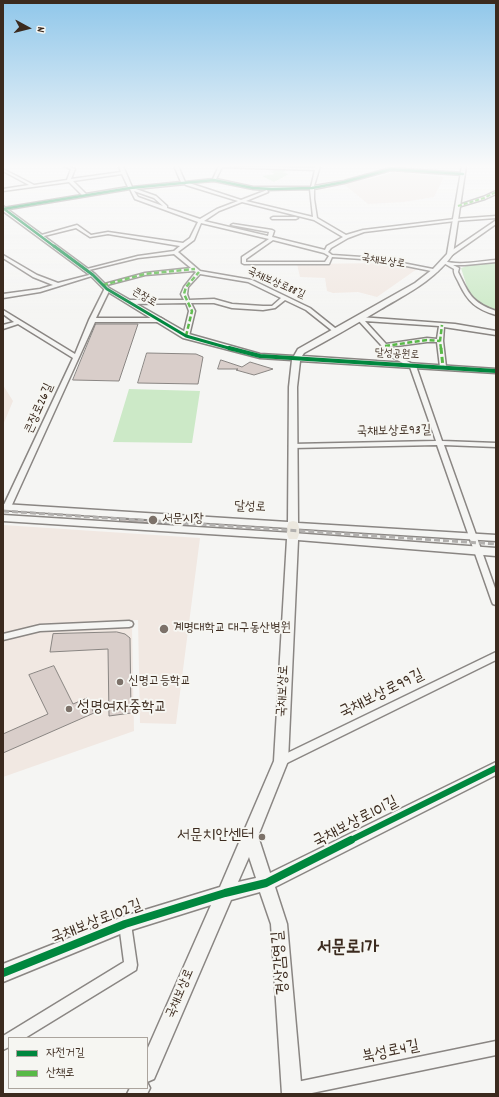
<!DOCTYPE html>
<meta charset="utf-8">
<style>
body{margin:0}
#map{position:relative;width:499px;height:1097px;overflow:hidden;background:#f5f5f3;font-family:Dekko,"Poor Story",sans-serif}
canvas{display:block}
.frame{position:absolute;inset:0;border:4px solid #3b2a1e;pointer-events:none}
.legend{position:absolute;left:8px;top:1037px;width:140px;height:52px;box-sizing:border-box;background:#f6f6f2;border:1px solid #aba49d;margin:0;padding:5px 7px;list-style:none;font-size:12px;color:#3b2a1e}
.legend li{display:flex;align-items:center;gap:8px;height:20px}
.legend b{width:20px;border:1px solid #aba49d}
.north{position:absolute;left:8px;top:8px;width:40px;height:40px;-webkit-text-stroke:3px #f6f6f2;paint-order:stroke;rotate:97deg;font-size:11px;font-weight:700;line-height:16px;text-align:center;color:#3b2a1e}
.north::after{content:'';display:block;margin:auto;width:14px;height:18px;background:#3b2a1e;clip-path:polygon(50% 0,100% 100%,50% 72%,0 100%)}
</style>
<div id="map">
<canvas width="499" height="1097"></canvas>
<div class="frame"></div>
<ul class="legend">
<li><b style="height:5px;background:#00873e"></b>자전거길</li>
<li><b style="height:5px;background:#58b947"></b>산책로</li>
</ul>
<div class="north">N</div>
</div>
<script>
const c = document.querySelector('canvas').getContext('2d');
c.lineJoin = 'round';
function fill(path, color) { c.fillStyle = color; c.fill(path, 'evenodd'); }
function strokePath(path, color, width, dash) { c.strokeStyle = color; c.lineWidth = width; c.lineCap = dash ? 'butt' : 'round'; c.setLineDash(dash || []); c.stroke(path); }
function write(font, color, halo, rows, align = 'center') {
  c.font = font + ' Dekko,"Poor Story",sans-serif'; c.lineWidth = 4; c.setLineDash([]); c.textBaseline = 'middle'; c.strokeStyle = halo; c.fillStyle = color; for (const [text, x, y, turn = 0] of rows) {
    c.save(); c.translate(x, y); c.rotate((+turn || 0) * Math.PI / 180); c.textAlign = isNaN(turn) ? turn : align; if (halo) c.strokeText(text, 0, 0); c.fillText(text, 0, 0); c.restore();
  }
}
const built = new Path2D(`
 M395 172 444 177 434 197 404 202 368 204 341 182 369 179Z
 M388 263 417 269 377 297 358 292 333 293 327 291 325 278 300 277 297 264Z
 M3 385 13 401 3 425Z
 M3 525 200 538 176 724 140 723 138 620 42 624 3 634Z
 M132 627 134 731 3 777V639L41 630Z`);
const green = new Path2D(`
 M271 169H281L286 171 283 173 289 174 274 182 262 176 275 174 271 172 274 170Z
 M496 262V312L480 306 469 293 461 268 470 265Z
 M129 389 200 391 192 443 113 442Z`);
const building = new Path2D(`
 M96 324H138L119 381 73 380Z
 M147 353 196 354 203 357 198 384 138 383Z
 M221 360 242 367 250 362 273 369 254 375 236 370 238 369H218Z
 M120 519 186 523 185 525 120 521Z
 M117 632 125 634 130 638 131 713 109 716 108 649 50 652 53 634Z
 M54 666 73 704 87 698 94 713 3 753V734L48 714 29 675Z`);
const street = new Path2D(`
 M64 166H68L75 169 71 179 121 172 119 166H123L132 187 181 182 174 166H178L185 182 213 179 219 166 315 168 316 166H320L314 186 344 181 391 168 463 173 464 175 391 170 344 183 314 189V199L317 218 346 235 363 230 455 219 496 216V218L455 221 364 232 348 238 331 248 328 252 332 255 377 258 438 270V271L436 272 377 260 332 257 329 264H244L242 263V257L269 239 201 223 194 240 178 252 200 271 252 280 310 308 340 332 335 333 306 310 285 300 275 308 263 310 232 308 214 303H191L195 311 189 336 186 338 183 336 189 311 186 303 131 304 128 302 131 300H184L181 294 184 287 196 272 194 271 145 275 103 286 101 285 145 273 191 268 174 254 138 258 85 271 83 270 138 256 174 251 180 246 108 234 90 237 76 228 40 237 38 236 77 225 91 235 108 232 183 243 190 238 198 222 135 199 130 189 3 210V208L82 195 69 182 3 191V189L29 185 3 171V169L34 185 67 180 71 169ZM222 167 315 170 311 187H253L216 179ZM122 174 128 187 86 194 73 181ZM214 181 253 189 267 190 241 200 189 183ZM185 184 186 185 238 201 217 209 200 219 167 208V206L156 196 136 189ZM310 189 313 217 246 201 268 192 267 190ZM134 191 154 198 163 206 138 197ZM242 202 314 220 343 237 327 246 325 250 272 237 274 231 272 230 233 224 231 225 269 232 268 236 204 221 219 211ZM273 240 324 253 329 256 325 262H246V259ZM200 274 248 282 281 298 272 306H263L232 304 214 299 189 300 187 294 188 287Z
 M496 191V194L485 199 458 207 456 206 483 197Z
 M273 217H296L298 218 296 219H272L271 218Z
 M495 221H496V224L452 255H448V253Z
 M3 255 37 275 58 283 93 274 95 275 40 292 3 298V294L40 289 53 285 33 277 3 258Z
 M496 260V262L465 265H453L459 268 458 272C469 294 471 302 496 311V315C476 309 468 302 459 283 457 278 453 274 454 269L442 262 444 261C459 266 480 261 496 260Z
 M105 288 110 289 96 318H161L164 320 161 322H95L11 507 7 509H4L3 507 73 358 18 324 3 329V325L14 322 3 314V310L75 354 89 320Z
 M360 317 455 324 496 331V335L444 327 443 341 446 367 443 369 440 367 437 342H427L389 347 396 355 416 366 442 441 496 443V447L444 445 496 591V605L493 604 492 602 437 445 292 448 289 446 292 444 436 441 410 367 392 357 358 320 357 319ZM365 321 439 326 437 339 427 338 386 344Z
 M129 621 132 622 133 624 132 626 129 627 40 631 3 640V634L40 625Z
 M496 652V660L285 764 281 765 277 764 276 761 277 758Z
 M125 918 129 920 131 924 137 965 136 970 25 1038H9V1047L3 1050V1036L124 962 119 924 121 920Z
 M496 1041V1055L307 1094H287L285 1090 287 1085 292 1083Z`);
const secondary = new Path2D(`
 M462 166H466L453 254C435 280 408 293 381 309 356 324 330 339 304 353L302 356 496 369V373L300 361 297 387 298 523 496 535V541L3 510V504L288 522 289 387 292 360 260 358 183 338 105 290 91 276 3 211V206L95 274 109 288 189 334 260 354 294 356 298 349 415 283 433 269 447 254Z
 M3 515 293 533 496 548V556L298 540 288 761 258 836 270 873 496 762V775L275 887 287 924 302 1094H282L271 924 260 892 231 900 154 1079 147 1082 150 1088 147 1094H127L130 1088H147V1050L211 905 125 932 3 982V964L125 916 220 887 274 761 287 539 3 521ZM249 857 256 878 238 882Z`);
const primary = new Path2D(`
 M293 521 297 522C300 527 300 534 297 539H289C286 534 286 527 289 522Z`);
const rail = new Path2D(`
 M3 511 496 544`);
const quietFar2 = new Path2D(`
 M458 206 484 198 496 192`);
const quietFar1 = new Path2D(`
 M103 285 145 274 195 269
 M186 336 192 311 184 294 186 287 199 272
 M385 346 427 340 440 341
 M441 349 440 341 442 325`);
const quiet = new Path2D(`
 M441 348 443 367`);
const cyclewayFar4 = new Path2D(`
 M3 208 55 247
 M3 209 130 188 214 180 253 188 272 189 312 188 344 182 391 169 463 174`);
const cyclewayFar3 = new Path2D(`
 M54 246 93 275 107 289 186 336 232 349`);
const cyclewayFar2 = new Path2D(`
 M229 348 260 356 496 371`);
const cyclewayFar1 = new Path2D(`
 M349 841 496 768`);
const cycleway = new Path2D(`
 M3 973 125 924 225 893 266 883 351 840`);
const markers = [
 [153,520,5,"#7c7169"],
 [164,629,5,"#7c7169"],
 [120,682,4,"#7c7169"],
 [69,709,4,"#7c7169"],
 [262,837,4,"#7c7169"]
];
const farStreetnames = [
 ["국채보상로",383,262,9],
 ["국채보상로88길",276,284,24],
 ["큰장로",144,298,31],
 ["달성공원로",397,355,3]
];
const streetNames = [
 ["큰장로26길",40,409,-66],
 ["국채보상로93길",394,432,-1],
 ["달성로",250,508,3],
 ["국채보상로",284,691,-87],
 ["국채보상로",181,994,-67]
];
const poiNames = [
 ["서문시장",162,520],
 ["계명대학교 대구동산병원",173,629],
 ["신명고등학교",128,682]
];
const nearStreetnames = [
 ["국채보상로99길",382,695,-26],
 ["국채보상로101길",356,823,-27],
 ["국채보상로102길",97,923,-21],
 ["경상감영길",282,963,-95],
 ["북성로4길",391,1053,-12]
];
const nearPoinames = [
 ["성명여자중학교",77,709],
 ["서문치안센터",254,837,"right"]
];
const nearQuarternames = [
 ["서문로1가",348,950]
];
fill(built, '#f1e8e2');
fill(green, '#cce9c7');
fill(building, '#d9ceca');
strokePath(building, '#8a8683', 1);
strokePath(street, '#8a8683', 3);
strokePath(secondary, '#8a8683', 3);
strokePath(primary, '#8a8683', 3);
fill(street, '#f5f5f3');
fill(secondary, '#f5f5f3');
fill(primary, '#ece8df');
strokePath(rail, '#b2b0ae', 3, [6, 3]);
strokePath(quietFar2, '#58b947', 2, [4, 2]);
strokePath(quietFar1, '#58b947', 2.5, [5, 2.5]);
strokePath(quiet, '#58b947', 3, [6, 3]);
strokePath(cyclewayFar4, '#00873e', 2.5);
strokePath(cyclewayFar3, '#00873e', 3);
strokePath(cyclewayFar2, '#00873e', 4);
strokePath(cyclewayFar1, '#00873e', 6);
strokePath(cycleway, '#00873e', 8);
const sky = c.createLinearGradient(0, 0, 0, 319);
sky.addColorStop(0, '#90c7ea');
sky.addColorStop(0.52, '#fafafa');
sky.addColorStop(1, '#fafafa00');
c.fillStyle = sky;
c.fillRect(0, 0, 499, 319);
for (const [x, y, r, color] of markers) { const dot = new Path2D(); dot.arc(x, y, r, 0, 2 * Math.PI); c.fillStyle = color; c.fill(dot); strokePath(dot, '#f6f6f2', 1.5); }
write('11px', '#3b2a1e', '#f6f6f2', farStreetnames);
write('13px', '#3b2a1e', '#f6f6f2', streetNames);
write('13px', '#3b2a1e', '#f6f6f2', poiNames, 'left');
write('16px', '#3b2a1e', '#f6f6f2', nearStreetnames);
write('16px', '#3b2a1e', '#f6f6f2', nearPoinames, 'left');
write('bold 18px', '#3b2a1e', '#f6f6f2', nearQuarternames);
</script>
